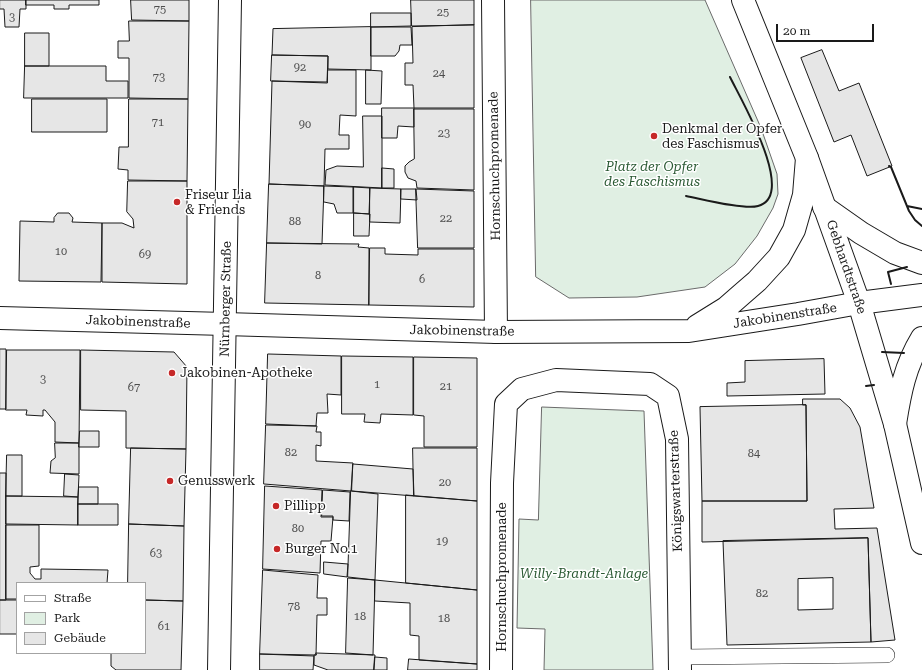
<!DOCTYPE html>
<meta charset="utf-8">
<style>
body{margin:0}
#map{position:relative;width:922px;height:670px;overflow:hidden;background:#fff;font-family:"Roboto Serif",serif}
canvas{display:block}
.legend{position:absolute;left:16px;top:582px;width:130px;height:72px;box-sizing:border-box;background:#fff;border:1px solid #a3a3a3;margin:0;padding:5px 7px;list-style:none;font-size:12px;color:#1a1a1a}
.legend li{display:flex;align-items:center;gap:8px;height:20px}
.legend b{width:20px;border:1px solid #a3a3a3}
.scale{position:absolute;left:776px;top:24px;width:98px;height:18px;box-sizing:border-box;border:2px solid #1a1a1a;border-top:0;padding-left:5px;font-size:12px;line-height:14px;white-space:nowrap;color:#1a1a1a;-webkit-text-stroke:3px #fff;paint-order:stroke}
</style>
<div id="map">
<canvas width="922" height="670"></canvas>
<ul class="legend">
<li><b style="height:5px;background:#fff"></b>Straße</li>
<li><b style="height:11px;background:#e0efe3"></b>Park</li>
<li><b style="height:11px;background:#e6e6e6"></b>Gebäude</li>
</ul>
<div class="scale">20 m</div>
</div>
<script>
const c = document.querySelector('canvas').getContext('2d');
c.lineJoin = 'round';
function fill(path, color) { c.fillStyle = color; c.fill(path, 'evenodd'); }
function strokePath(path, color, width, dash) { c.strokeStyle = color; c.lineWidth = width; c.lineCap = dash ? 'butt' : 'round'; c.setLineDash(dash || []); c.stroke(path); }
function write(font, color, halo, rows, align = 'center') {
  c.font = font + ' "Roboto Serif",serif'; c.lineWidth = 3; c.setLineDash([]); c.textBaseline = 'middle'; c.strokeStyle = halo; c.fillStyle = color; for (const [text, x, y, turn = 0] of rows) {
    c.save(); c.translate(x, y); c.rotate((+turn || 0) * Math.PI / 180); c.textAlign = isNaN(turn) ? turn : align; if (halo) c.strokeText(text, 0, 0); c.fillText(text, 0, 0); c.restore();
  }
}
const green = new Path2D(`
 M531 0H705L761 128 777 174 778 194 773 208 757 236 735 264 705 287 637 297 569 298 536 277Z
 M542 407 644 411 653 670H544L545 629 517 628 519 519 538 520Z`);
const building = new Path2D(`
 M0 0H26V9H20L19 27H5L4 9H0Z
 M26 0H99V5H69V9H54V5H26Z
 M131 0H189V21L132 20Z
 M411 0H474V25L412 26Z
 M371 13H411V26L371 27Z
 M129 21H189L188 99 129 98V58H118V41H129Z
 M474 25V108H414L413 85H405V63H413L412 27Z
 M371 27V70L328 69V56L272 55 273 29Z
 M371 27H411L412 45H400L399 51 395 56H371Z
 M25 33H49V66H25Z
 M822 50 839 91 859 83 892 166 867 176 851 135 834 142 801 58Z
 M272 55 328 56 327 82 271 81Z
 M25 66H106V81H128V98H24Z
 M328 70H356V116L340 115 339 135H349V149H325L324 186 269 184 272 81 327 83Z
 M366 70 382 71 381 104H366Z
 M32 99H107V132H32Z
 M129 99H188L187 181 128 180V170L118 169 119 147H128Z
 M382 108H414V127L398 126 397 138H382Z
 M414 109H474V190L417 188 416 181 408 178 405 172V166L409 162 414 159Z
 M363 116H382V188L325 185 326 170 337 166 363 167Z
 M382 168 394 169V188H382Z
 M128 181H187V284L102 282V223H122L134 228 133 219 127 212Z
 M269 184 324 186 322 244 267 243Z
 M324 186 353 187V213H337L334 204 324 202Z
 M354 187 370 188 369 214 354 213Z
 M370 188 401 189 400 223 370 222Z
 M401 189H416L417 200 401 199Z
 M416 189 474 191V248H418Z
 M58 213H69L73 218 72 222 102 223 101 282 19 281 20 221 54 222V218Z
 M354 213 370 214 369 236H354Z
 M267 243 359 244 358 247 369 248V305L265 303Z
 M370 248H385V254L418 255V249H474V307L369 305Z
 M0 349H6V409H0Z
 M7 350H80L79 443 55 442V422L45 410H43V416L26 415 27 410H6Z
 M81 350 174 352 187 367 186 449 126 448V411L81 410Z
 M268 354 341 356V395L327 394 328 413H317L316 426 266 424Z
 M342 356 413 357V415L381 414 380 423 364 422 365 414H342Z
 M414 357 477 358V447H424V416L414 415Z
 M824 359 825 394 727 396V383L745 382V361Z
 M803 399H840L850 408 860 427 874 508 834 509 835 529 877 528 895 640 871 642 868 538 702 542V501H807L806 405H803Z
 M806 405 807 501H702L700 407Z
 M266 425 317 426 316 432H321V446L316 445V461L353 463 351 491 264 484Z
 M80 431H99V447H79Z
 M55 443H79V474L50 473 51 461 55 458Z
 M131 448 186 449 184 526 129 524Z
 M413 448H477V501L414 496Z
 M7 455H22V496H6Z
 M353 464 413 469 414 496 352 491Z
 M0 473H6V600H0Z
 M65 474 79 475 78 497 64 496Z
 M265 486 322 490 321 517H333L331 541H321L320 573 263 569Z
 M79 487H98V504H78Z
 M323 490 350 492 349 521 333 520V516H322Z
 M351 491 378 494 375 580 348 577Z
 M406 495 477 501V590L406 583Z
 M6 496 78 497V525L6 524Z
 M78 504H118V525H78Z
 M129 524 184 526 183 601 145 600V583H128Z
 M6 525H39V566L30 567V573L35 579H41V569L108 570 107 583H17V599H6Z
 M868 538 871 642 727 645 723 541ZM833 578V609L798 610V579Z
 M324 562 348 564 347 577 324 574Z
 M263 570 318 575 317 598H327V615H317L316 655 260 654Z
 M348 578 375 580 373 655 346 653Z
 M375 580 477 590V664L419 660V636L410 635V603L375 601Z
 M0 600H17V634H0Z
 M145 600 183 601 181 670H116L111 666V653H145Z
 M316 653 375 655 374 670H328L314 665V655H316Z
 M260 654 314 656 313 670H260Z
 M375 657 387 658V670H374Z
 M409 659 477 664V670H408Z`);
const lane = new Path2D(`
 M680 657 887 655`);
const street = new Path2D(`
 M493 0 496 332
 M0 318 225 324
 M501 670 502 483 506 404 522 389 556 380 650 384 668 396 677 439 680 670`);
const secondary = new Path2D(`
 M824 207 861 233 895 253 922 263
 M225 324 496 332 689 331 798 314 859 303 922 295
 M697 326 726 308 742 294 757 281 779 257 794 230 804 195 807 158
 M895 424C900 392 905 366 922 338`);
const primary = new Path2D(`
 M743 0 807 158 859 303 895 424 922 543
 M219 670 230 0`);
const wall = new Path2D(`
 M889 166 891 167 909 211 915 220 922 226
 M686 196C702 199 744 210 758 206 798 196 740 98 730 77
 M907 206 922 209
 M891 284 888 272 907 267
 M882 352 904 353
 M866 386 874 385`);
const markers = [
 [654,136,4,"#c62828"],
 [177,202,4,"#c62828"],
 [172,373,4,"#c62828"],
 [170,481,4,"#c62828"],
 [276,506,4,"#c62828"],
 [277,549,4,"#c62828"]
];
const numberNames = [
 ["75",160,10],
 ["25",443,13],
 ["3",12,18],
 ["92",300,68],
 ["24",439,74],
 ["73",159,78],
 ["71",158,123],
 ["90",305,125],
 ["23",444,134],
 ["22",446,219],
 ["88",295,222],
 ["10",61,252],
 ["69",145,255],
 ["8",318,276],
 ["6",422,280],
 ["3",43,380],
 ["1",377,385],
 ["21",446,387],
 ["67",134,388],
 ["82",291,453],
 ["84",754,454],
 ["20",445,483],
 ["80",298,529],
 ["19",442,542],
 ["63",156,554],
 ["82",762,594],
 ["78",294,607],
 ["18",360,617],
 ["18",444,619],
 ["61",164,627]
];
const poiNames = [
 ["Denkmal der Opfer",662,129],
 ["des Faschismus",662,144],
 ["Friseur Lia",185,195],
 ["& Friends",185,210],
 ["Jakobinen-Apotheke",180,373],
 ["Genusswerk",178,481],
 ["Pillipp",284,506],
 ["Burger No.1",285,549]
];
const streetNames = [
 ["Hornschuchpromenade",495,166,-91],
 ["Gebhardtstraße",846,267,71],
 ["Nürnberger Straße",226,299,-89],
 ["Jakobinenstraße",785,316,-9],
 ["Jakobinenstraße",138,322,2],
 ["Jakobinenstraße",462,331,1],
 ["Königswarterstraße",676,491,-92],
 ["Hornschuchpromenade",502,577,-90]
];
const parkNames = [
 ["Platz der Opfer",652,167],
 ["des Faschismus",652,182],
 ["Willy-Brandt-Anlage",584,574]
];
fill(green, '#e0efe3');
strokePath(green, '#6a6a6a', 1);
fill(building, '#e6e6e6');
strokePath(building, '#1a1a1a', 1);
strokePath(lane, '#1a1a1a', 16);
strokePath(street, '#1a1a1a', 24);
strokePath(secondary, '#1a1a1a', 24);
strokePath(primary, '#1a1a1a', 24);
strokePath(lane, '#fff', 15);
strokePath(street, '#fff', 22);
strokePath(secondary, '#fff', 22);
strokePath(primary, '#fff', 22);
strokePath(wall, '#1a1a1a', 2);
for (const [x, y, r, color] of markers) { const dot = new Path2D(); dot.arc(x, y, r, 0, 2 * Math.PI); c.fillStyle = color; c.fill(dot); strokePath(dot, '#fff', 1.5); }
write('11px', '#4d4d4d', null, numberNames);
write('13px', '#1a1a1a', '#fff', poiNames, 'left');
write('13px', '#1a1a1a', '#fff', streetNames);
write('italic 13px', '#2b5a34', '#fff', parkNames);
</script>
